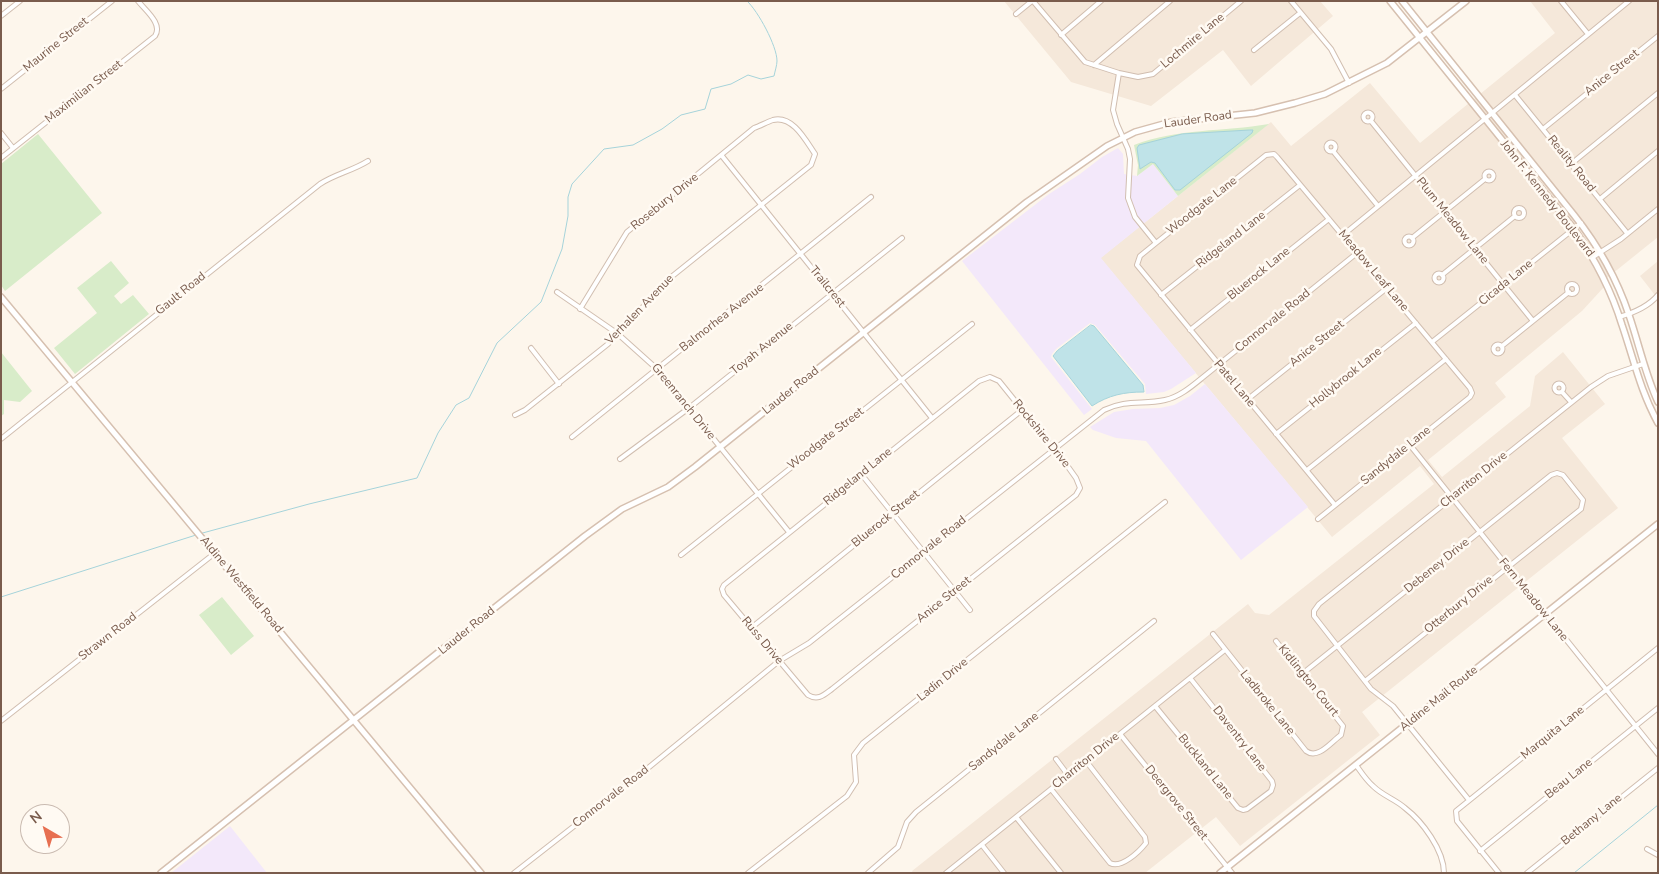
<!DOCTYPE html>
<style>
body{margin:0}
#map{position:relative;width:1659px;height:874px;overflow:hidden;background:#fdf6ec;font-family:"Nunito Sans",sans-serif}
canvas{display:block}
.frame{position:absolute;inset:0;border:2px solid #7a5c4d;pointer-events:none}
.north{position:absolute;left:20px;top:804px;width:50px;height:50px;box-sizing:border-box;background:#fffaf3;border:1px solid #cabbb1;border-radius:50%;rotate:322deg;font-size:14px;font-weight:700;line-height:20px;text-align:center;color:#7a5c4d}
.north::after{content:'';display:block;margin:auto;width:18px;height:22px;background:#e76f51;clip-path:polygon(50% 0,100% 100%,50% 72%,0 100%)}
</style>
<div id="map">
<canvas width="1659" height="874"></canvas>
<div class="frame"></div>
<div class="north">N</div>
</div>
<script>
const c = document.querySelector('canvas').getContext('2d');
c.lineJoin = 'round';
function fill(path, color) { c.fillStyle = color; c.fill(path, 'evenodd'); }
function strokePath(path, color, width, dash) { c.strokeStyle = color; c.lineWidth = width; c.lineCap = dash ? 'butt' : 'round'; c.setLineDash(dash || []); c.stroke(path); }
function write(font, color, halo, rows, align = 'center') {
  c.font = font + ' "Nunito Sans",sans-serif'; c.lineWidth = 5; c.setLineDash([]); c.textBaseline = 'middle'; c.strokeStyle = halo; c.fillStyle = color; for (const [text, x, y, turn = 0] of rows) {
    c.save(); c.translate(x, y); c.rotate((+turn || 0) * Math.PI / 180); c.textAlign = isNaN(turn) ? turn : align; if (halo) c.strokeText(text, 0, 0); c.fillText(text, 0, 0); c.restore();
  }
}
const residential = new Path2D(`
 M1004 1H1320L1333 16 1251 86 1223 50 1151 106 1071 82Z
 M1530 1H1658V237L1602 282 1604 287 1582 311 1495 383 1506 397 1428 460 1442 477 1530 406 1535 376 1563 352 1605 404 1562 438 1618 508 1362 712 1380 735 1240 846 1216 817 1145 873H913L912 871 1248 604 1255 613 1269 615 1434 484 1420 466 1332 537 1100 258 1271 122 1291 146 1370 83 1420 143 1555 33Z
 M1658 261V299L1640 276Z`);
const education = new Path2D(`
 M1118 148 1123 154 1124 174 1137 176 1153 164 1178 196 1101 258 1196 373 1171 389 1164 392 1146 394 1145 384 1095 325 1090 323 1056 349 1052 354 1051 357 1092 409 1084 415 962 261 1049 194 1080 174 1102 157Z
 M1205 384 1308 507 1241 560 1146 441 1116 438 1093 430 1090 427 1114 412 1133 409 1160 408 1174 405 1190 396Z
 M230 826 267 873H171Z`);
const green = new Path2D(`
 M1269 124 1178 196 1153 164 1137 176 1138 165 1134 145C1178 128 1223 132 1269 124Z
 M38 134 102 213 5 291 1 285V164Z
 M111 261 129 283 114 296 121 304 133 295 149 314 75 374 54 348 97 313 77 288Z
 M1 352 32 391 20 402 4 400V414L1 416Z
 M222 597 254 636 231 655 199 615Z`);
const water = new Path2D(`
 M1250 130H1253L1252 133 1180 190H1175L1155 163 1151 162 1140 169 1137 148 1139 145 1182 134Z
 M1091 325 1094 326 1143 385 1144 392C1124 392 1109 395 1092 406L1053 356 1057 351Z`);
const stream = new Path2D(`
 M199 534 309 504 417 478 438 433 456 405 469 398 497 343 541 302 562 249 568 216V197L572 184 604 149 633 145 662 129 681 115 705 109 711 89 731 84 748 75 761 79 774 76C775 71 777 65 777 61 777 46 758 11 747 1
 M1 597 196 535
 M1574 873 1658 805`);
const street = new Path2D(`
 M1033 1 1085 62 1119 73 1138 77 1153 74 1241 1
 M1291 1 1331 49 1349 83
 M1561 1 1588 34
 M1016 14 1032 1
 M1 16 20 1
 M1061 35 1101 1
 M1254 50 1300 13
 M1094 65 1170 1
 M1119 73 1113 110 1117 124 1128 149 1130 159 1128 198 1135 217 1156 243
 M1 89 112 1
 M1515 95 1627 233
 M1363.5 117a4.5 4.5 0 1 1 9 0a4.5 4.5 0 1 1-9 0Z
 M1371 121 1533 321
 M1543 129 1658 36
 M1 133 13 148
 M1326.5 147a4.5 4.5 0 1 1 9 0a4.5 4.5 0 1 1-9 0Z
 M1333 151 1378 206
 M722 156 932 418
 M1 158 155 36C163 24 146 11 138 1
 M1571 164 1658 93
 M1484.5 176a4.5 4.5 0 1 1 9 0a4.5 4.5 0 1 1-9 0Z
 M1600 199 1658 151
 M1514 213a5 5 0 1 1 10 0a5 5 0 1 1-10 0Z
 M1343 235 1629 1
 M1404.5 241a4.5 4.5 0 1 1 9 0a4.5 4.5 0 1 1-9 0Z
 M1412 238 1485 179
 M1593 257 1621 239 1658 209
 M1434.5 278a4.5 4.5 0 1 1 9 0a4.5 4.5 0 1 1-9 0Z
 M1442 275 1515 216
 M1567 289a5 5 0 1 1 10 0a5 5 0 1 1-10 0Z
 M557 292 618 334 657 369 789 532
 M1161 295 1300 185
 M1619 317C1633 313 1649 306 1658 295
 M1190 330 1329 219
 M1432 342 1581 223
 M1493.5 349a4.5 4.5 0 1 1 9 0a4.5 4.5 0 1 1-9 0Z
 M1502 346 1569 292
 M531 348 559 384
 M990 377 999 381 1066 464 1076 478 1080 488 1076 495 832 689C824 695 818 701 808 695L724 595 722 589 724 585 979 381Z
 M1554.5 388a4.5 4.5 0 1 1 9 0a4.5 4.5 0 1 1-9 0Z
 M1562 392 1571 402
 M1248 399 1387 288
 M515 415 525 410 608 344 670 278 811 165 815 154C806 141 793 115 773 120 767 122 760 126 754 128L627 232 580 309
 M1276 434 1416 323
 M572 437 871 197
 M1 439 320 184C335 174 352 171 368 161
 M1410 445 1658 754
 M620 459 689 408 902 238
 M1307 470 1446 359
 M862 475 970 610
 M1318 519C1369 478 1419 438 1470 397L1472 393 1470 388 1277 157 1274 154 1266 155 1156 243 1140 256 1137 265 1335 505
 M681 555 972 324
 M751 628 1022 410
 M1213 634 1306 751C1318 760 1331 742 1341 735L1343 726 1276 641
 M1302 674 1551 475 1557 473 1563 475 1583 500 1581 509 1365 681
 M1155 706 1238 808 1243 810 1247 809 1271 791 1273 785 1272 781 1190 678
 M1 721 215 553
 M1120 734 1232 873
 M1056 759 1068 775
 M1356 765C1361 772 1366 780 1373 786 1383 796 1395 799 1405 808 1422 821 1444 850 1444 873
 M1051 789 1110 863C1121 869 1139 852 1146 843L1145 837 1086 761
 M1469 800 1393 706 1371 689 1314 616V611L1319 604 1591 387 1608 376 1643 364
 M1016 817 1061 873
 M982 845 1004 873
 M1647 849 1658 855
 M1480 851 1658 708
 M514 873 637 777 779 661 809 643 1104 410C1127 399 1143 405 1165 400 1179 397 1191 387 1202 378L1357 253
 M748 873 847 796 856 782 854 755 863 743 1165 502
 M868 873 898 847 907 822 916 812 1154 621
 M946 873 1225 650
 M1499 873 1457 821 1456 811 1658 648
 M1527 873 1658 768`);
const secondary = new Path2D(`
 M1390 1 1574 229C1595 259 1611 289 1622 325 1634 360 1640 390 1658 423
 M1402 1 1574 215C1597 244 1617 279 1629 315 1639 344 1645 374 1658 402
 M1 297 481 873
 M161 873 585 536 622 509 668 487 695 467 1027 202 1107 146 1135 132 1171 122 1255 113 1295 103 1325 94 1387 63 1466 1
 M1220 873 1658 524`);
const streetNames = [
 ["Lochmire Lane",1193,41,-40],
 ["Maurine Street",56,45,-39],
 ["Anice Street",1612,73,-39],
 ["Maximilian Street",84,92,-38],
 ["Lauder Road",1198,120,-8],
 ["Reality Road",1571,164,51],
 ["John F. Kennedy Boulevard",1547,199,52],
 ["Rosebury Drive",665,202,-39],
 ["Woodgate Lane",1202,206,-38],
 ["Plum Meadow Lane",1452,221,51],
 ["Ridgeland Lane",1231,240,-38],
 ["Meadow Leaf Lane",1373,271,50],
 ["Bluerock Lane",1259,274,-39],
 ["Cicada Lane",1506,283,-39],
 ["Trailcrest",827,287,51],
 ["Gault Road",181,294,-39],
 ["Verhalen Avenue",640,310,-46],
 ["Balmorhea Avenue",722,318,-38],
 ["Connorvale Road",1273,321,-39],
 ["Anice Street",1317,344,-39],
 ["Toyah Avenue",762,349,-39],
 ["Hollybrook Lane",1346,378,-39],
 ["Patel Lane",1234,384,50],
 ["Lauder Road",791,391,-39],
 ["Greenranch Drive",683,402,51],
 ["Rockshire Drive",1041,434,51],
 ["Woodgate Street",826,439,-38],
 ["Sandydale Lane",1396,456,-39],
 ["Ridgeland Lane",858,477,-39],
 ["Charriton Drive",1474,480,-39],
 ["Bluerock Street",886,519,-39],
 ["Connorvale Road",929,548,-39],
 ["Debeney Drive",1437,566,-39],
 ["Aldine Westfield Road",241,585,50],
 ["Anice Street",944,600,-39],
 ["Fern Meadow Lane",1533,600,51],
 ["Otterbury Drive",1459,605,-39],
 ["Lauder Road",467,631,-39],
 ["Strawn Road",108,637,-38],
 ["Russ Drive",762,641,50],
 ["Ladin Drive",943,680,-39],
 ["Kidlington Court",1308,681,51],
 ["Aldine Mail Route",1439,699,-39],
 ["Ladbroke Lane",1267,703,51],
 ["Marquita Lane",1553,733,-39],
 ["Daventry Lane",1239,739,52],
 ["Sandydale Lane",1004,742,-39],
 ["Charriton Drive",1086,761,-39],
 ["Buckland Lane",1205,767,51],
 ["Beau Lane",1569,779,-39],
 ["Connorvale Road",611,797,-38],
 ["Deergrove Street",1176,803,51],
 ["Bethany Lane",1592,820,-39]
];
fill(residential, '#f5e8da');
fill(education, '#f3e8fa');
fill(green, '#d8ecc9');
fill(water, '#bfe3e8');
strokePath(water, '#a5d3da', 1);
strokePath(stream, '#a5d3da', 1);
strokePath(street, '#d1beb0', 6);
strokePath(secondary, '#d6c0b0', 8);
strokePath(street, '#fff', 4);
strokePath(secondary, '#fff', 5);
write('12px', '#7a5c4d', '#fffaf3', streetNames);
</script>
